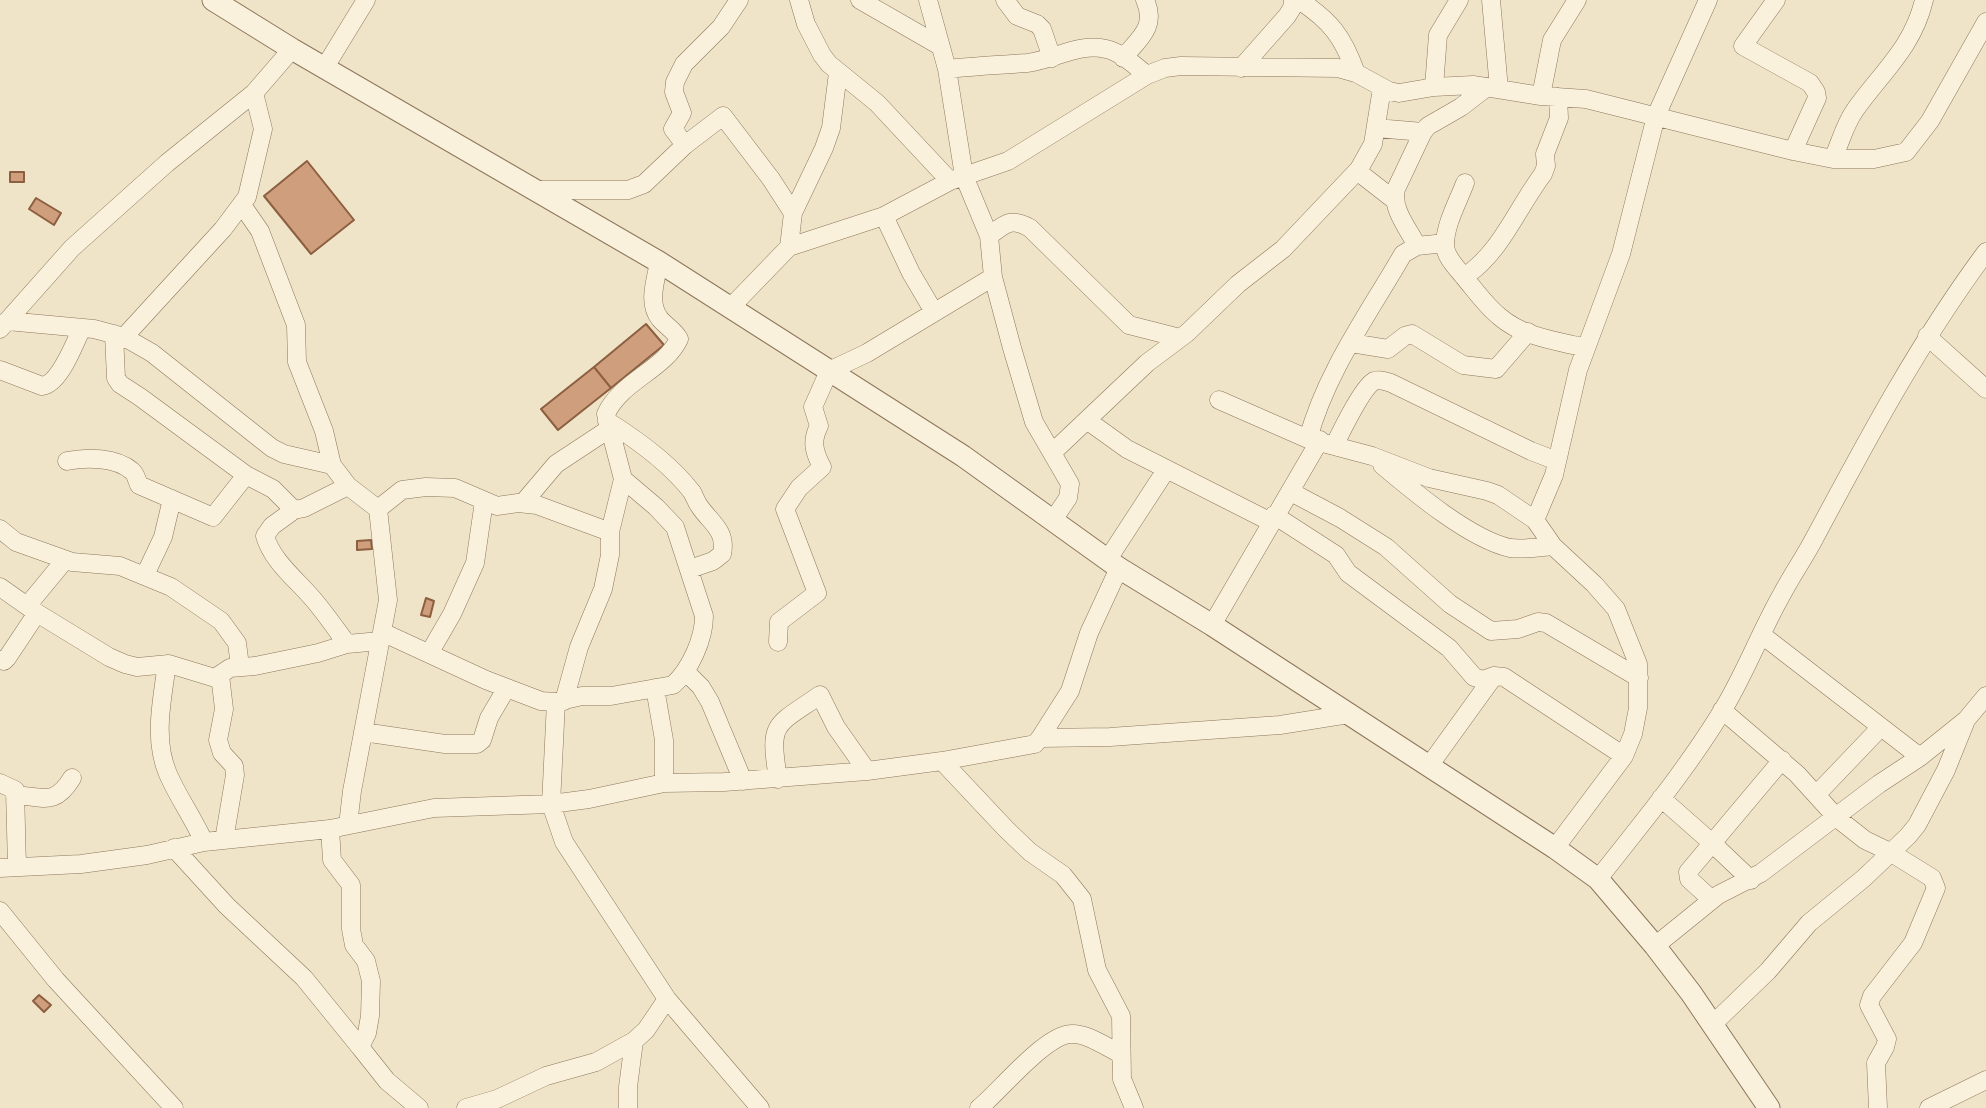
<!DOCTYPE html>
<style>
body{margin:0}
canvas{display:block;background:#f0e4c8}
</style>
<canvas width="1986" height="1108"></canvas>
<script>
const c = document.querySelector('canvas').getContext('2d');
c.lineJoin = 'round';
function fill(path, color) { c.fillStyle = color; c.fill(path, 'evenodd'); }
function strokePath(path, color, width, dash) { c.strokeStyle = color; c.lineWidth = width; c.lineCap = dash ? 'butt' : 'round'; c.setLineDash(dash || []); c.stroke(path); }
const building = new Path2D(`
 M307 161 354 220 311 254 264 196Z
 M10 172H24V182H10Z
 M36 198 61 213 54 225 29 209Z
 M646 324 664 345 611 388 594 367Z
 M594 367 611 388 558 430 541 409Z
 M371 540 372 549 357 550V541Z
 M426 598 434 601 430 617 421 615Z
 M39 995 51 1005 44 1012 33 1001Z`);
const minor = new Path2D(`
 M799 0 806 24 822 55 829 64 877 103 950 181
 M860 0 940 46
 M928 0 947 69 964 176 989 236 993 277 1012 348 1034 422 1070 484 1068 498 1053 520
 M1005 0 1017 16 1037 24 1042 29 1052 58
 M1299 0C1331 21 1343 37 1356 73
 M1491 0 1499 89
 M1776 0 1743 46 1810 83 1816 92 1817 98 1793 151
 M1123 58C1140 38 1157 26 1145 0
 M325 67 366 0
 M1241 68 1287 16 1292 8 1293 0
 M947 69C974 66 1000 65 1027 63 1053 60 1080 42 1106 49 1121 52 1135 66 1147 75
 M1434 87 1438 35 1459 0
 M1541 96 1552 40 1577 0
 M1376 128 1423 132
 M685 145 673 129 682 113 674 92 675 82 684 64 721 27 739 0
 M1833 159C1840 143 1845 124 1855 110 1882 72 1913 47 1924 0
 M1357 171 1393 199
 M1465 183C1458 202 1445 224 1445 245 1445 257 1457 268 1464 277 1475 290 1486 306 1500 317 1523 337 1557 341 1586 348
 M536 190H628L644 184 685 145 723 116 771 179 793 213
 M242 205 260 231 296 325 297 362 324 431 332 465 348 486 378 509 388 600 352 791 348 825
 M884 216 911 273 934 312
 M989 236C1005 224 1010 217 1030 228L1129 325 1180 338
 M1417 246C1408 228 1391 209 1396 189L1423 132 1428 126 1461 107 1487 87
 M789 247 793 213 824 148 831 128 838 73
 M1464 277C1501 253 1517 208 1543 174L1546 166 1545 154 1559 118 1558 97
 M730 308 789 247 884 216 950 181 1008 161 1147 75 1165 68 1181 66 1338 68 1356 73 1389 91 1399 93 1434 87 1473 85 1541 96 1586 99 1793 151 1833 159H1874L1906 152 1930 121 1986 22
 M7 321 94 329 124 337 152 353 272 448 284 454 332 465
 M0 329 72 248 167 163 254 93 292 49
 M114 334 116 378 120 384 140 397 246 475 273 489 294 510 304 508 348 486
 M1927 336 1986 389
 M124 337 223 229 247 197 263 129 254 93
 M1351 343 1388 349 1405 336 1412 334 1463 365 1496 369 1528 332
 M0 370 42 386C60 384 74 344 82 328
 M1219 400 1308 439 1372 456 1429 478 1487 491 1498 495 1535 520
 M607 421C636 439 671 465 692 492 695 497 696 502 700 507 711 523 727 531 722 554L713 561 690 569
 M1088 421 1127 449 1271 522
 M1308 439C1326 372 1369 313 1403 254L1417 246 1445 243
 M1334 446C1341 432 1362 388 1374 381 1379 379 1385 381 1391 383L1531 451 1557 461
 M1053 452 1147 363 1187 333 1238 284 1283 249 1359 169 1373 144 1382 88
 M67 461C86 457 116 457 132 471 136 474 137 481 139 485L213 517 246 475
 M1382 465C1414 492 1470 539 1510 548 1523 550 1540 547 1553 546
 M1291 492 1340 518 1386 547 1450 604 1491 631 1518 629 1538 622 1546 623 1639 678
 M523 503 556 464 609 429
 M378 509 402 490 426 487 455 488 497 506 518 503 537 505 610 532
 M294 510 272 526 265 536C272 561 297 580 313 599 325 613 336 629 347 644
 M1274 515 1336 555 1348 573 1449 648 1474 677 1483 680 1494 676 1504 677 1624 756
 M0 529 16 542 72 562 120 566 171 587 221 621 237 643 240 666
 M1108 559 1166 470
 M145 575 163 537 172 499
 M0 587 37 613 109 657 125 664 137 667 169 664 215 678 230 668 255 666 318 653 347 644 380 641
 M27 606 65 560
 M1212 625 1320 440
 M382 632 486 680 541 701 556 702 582 696H611L673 685C690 670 704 639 704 616L675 527 656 507 623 479
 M1762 635 1920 757
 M778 642 779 622 817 593 785 509 799 488 822 467C814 452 811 441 819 426L813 407 829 371 867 353 993 277
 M430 652 452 614 475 563 484 501
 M0 660 4 661 7 658 37 613
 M167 664C162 700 153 740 168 774 178 797 193 818 204 842
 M685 671 701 687 710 702 743 781
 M220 675 224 709 218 740 222 753 234 766 235 775 224 840
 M655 688 664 740V783
 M564 701 579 647 603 589 610 555V532L623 479 606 414C621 381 664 370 679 339 675 331 666 326 660 319 647 303 656 280 659 262
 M556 702 551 804 564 842 667 999 760 1108
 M1722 710 1797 774 1837 818 1865 840 1890 852 1932 878 1936 888 1913 943 1872 996 1869 1005 1887 1039 1885 1047 1876 1063 1878 1108
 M363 732 445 744H477L482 740 489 718 506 689
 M1040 738 1070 691 1089 633 1119 568
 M942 761 1006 829 1030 852 1063 875 1082 899 1097 970 1121 1016 1122 1079 1134 1108
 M1429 766 1494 676
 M778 779C769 721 774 727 820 695L836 727 867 771
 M0 783 15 790 17 867
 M15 795C44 797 55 806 72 778
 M1816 795 1881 727
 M1661 798 1712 843 1751 880
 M330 829 332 860 351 885V929L354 945 366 961 371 981 370 1016 367 1033 360 1047 387 1081 419 1108
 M174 848 227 906 304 978 360 1047
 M1555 848 1624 756 1633 734 1638 708V664L1616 609 1594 584 1553 546 1535 520 1554 475 1578 370 1621 254 1656 116 1708 0
 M0 868 81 864 147 855 204 842 330 829 434 808 551 804 589 799 664 783 724 782 867 771 942 761 1035 744 1040 738 1110 737 1280 725 1349 714
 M1598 879C1642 823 1688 768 1724 708 1746 671 1761 631 1782 594 1792 575 1804 558 1814 539 1867 440 1919 342 1986 252
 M1712 900 1689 879 1688 872 1782 760
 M0 911 56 980 174 1108
 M1655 946 1718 895 1761 873 1879 784 1920 757 1966 720 1986 696
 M1713 1024 1768 971 1809 923 1864 878 1908 836 1917 825 1946 770 1965 723
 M466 1108 497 1099 546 1076 596 1062 634 1041 646 1030 667 999
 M628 1108V1087L634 1041
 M979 1108C1000 1091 1045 1035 1071 1034 1087 1033 1106 1047 1121 1054
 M1929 1108 1986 1080`);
const tertiary = new Path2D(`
 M213 0 292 49 659 262 963 456 1119 568 1212 625 1555 848 1598 879 1655 946 1691 993 1769 1108`);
fill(building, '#cf9f7d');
strokePath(building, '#8d5f41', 2);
strokePath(minor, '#8d765c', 19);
strokePath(tertiary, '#8d765c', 23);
strokePath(minor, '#faf1dc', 18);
strokePath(tertiary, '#faf1dc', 21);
</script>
